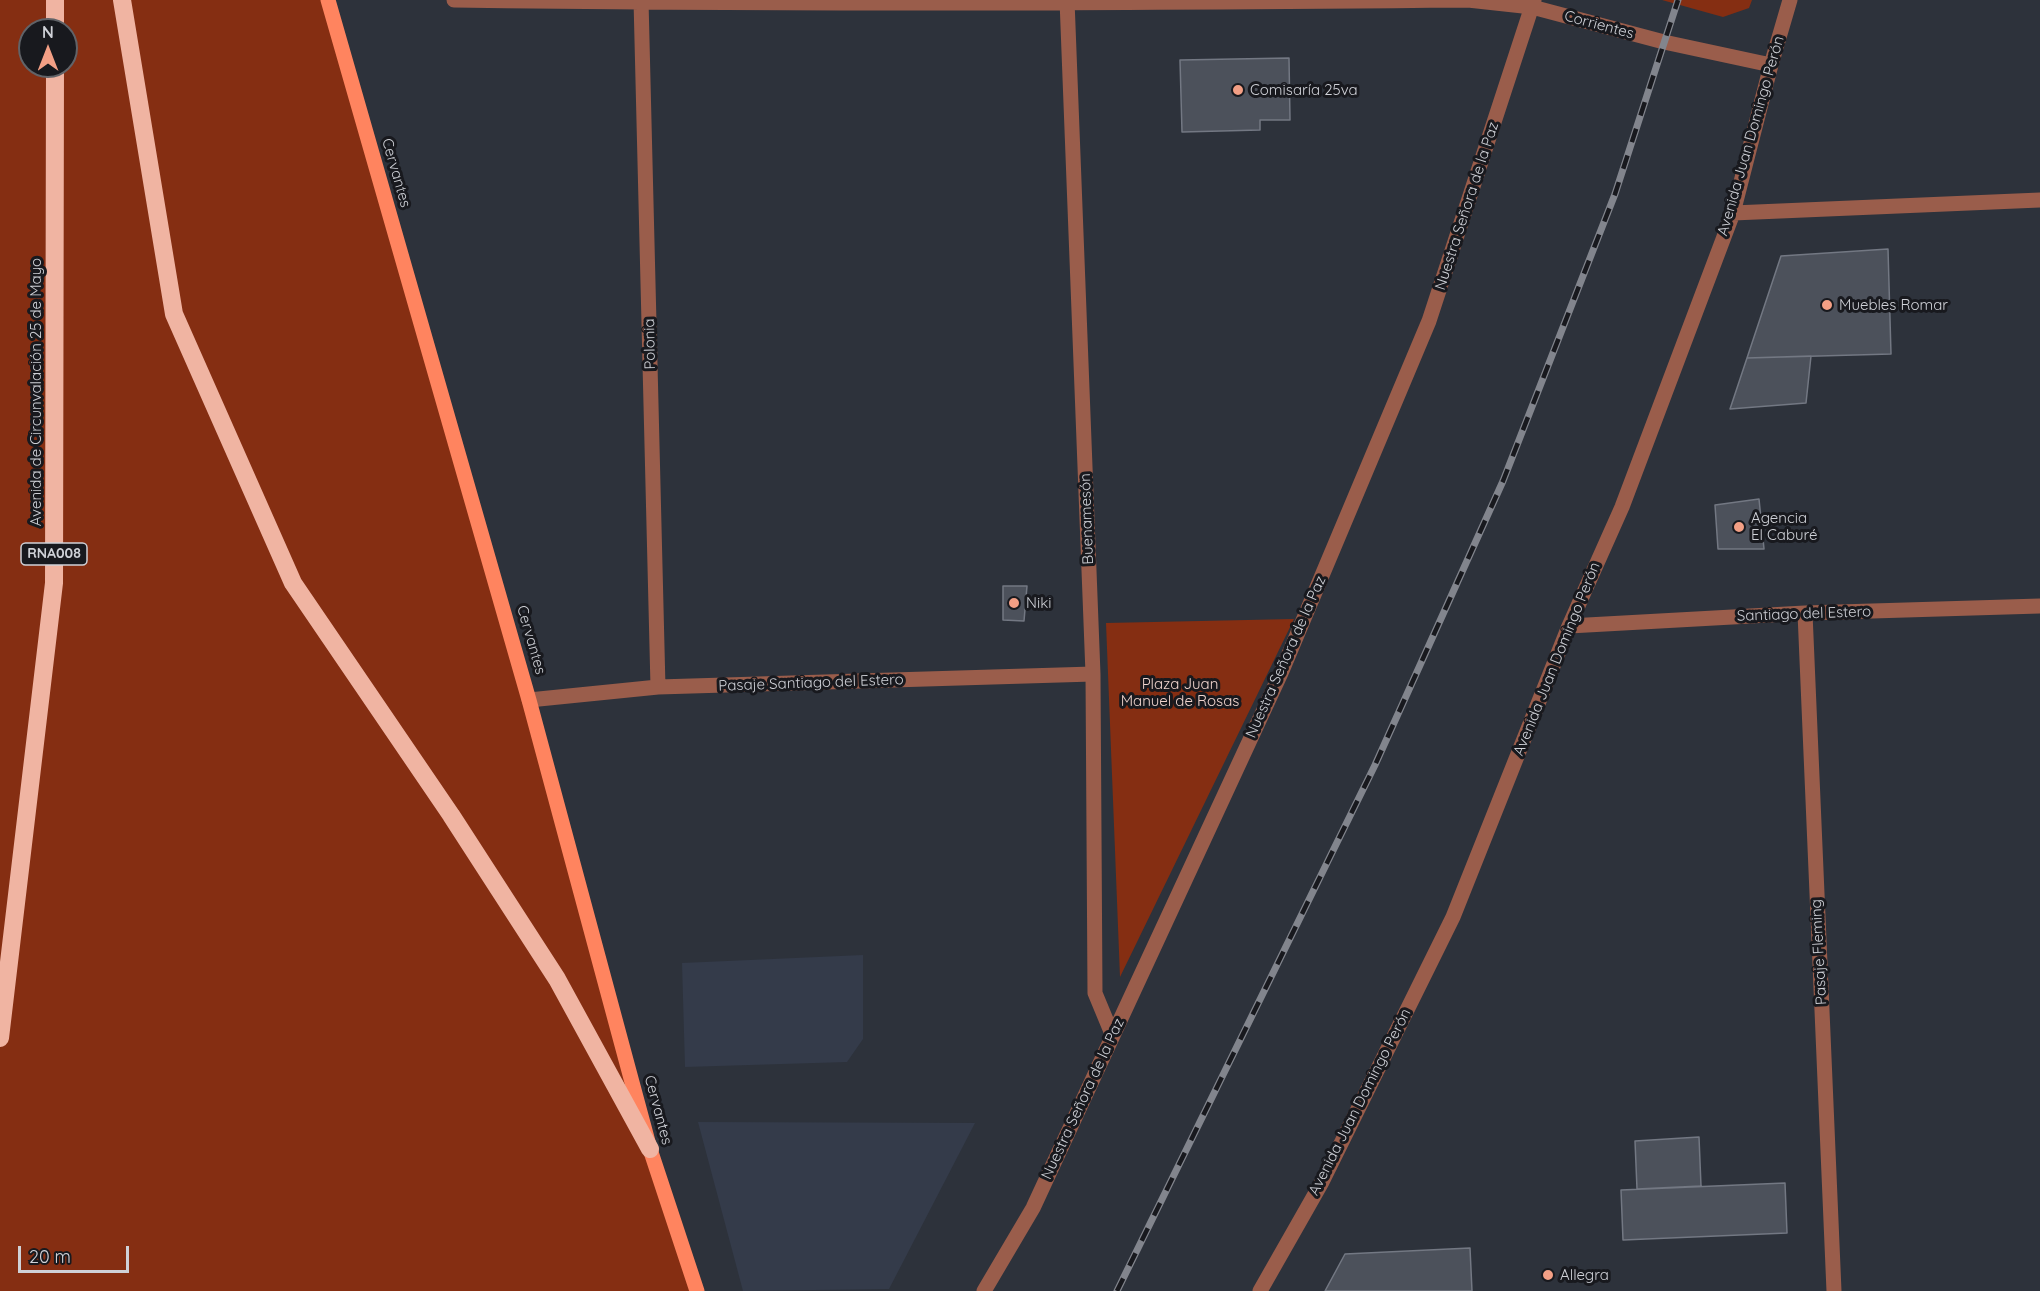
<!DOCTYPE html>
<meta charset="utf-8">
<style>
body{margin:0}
#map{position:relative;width:2040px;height:1291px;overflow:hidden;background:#2d323b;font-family:Quicksand,sans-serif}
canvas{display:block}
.north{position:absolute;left:18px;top:18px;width:60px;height:60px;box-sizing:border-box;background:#18191e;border:2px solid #616368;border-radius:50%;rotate:0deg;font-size:16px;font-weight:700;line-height:24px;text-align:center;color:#cfd1d7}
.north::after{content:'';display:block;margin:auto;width:21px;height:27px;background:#f39f85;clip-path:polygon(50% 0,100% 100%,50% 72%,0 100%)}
.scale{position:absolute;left:18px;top:1246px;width:111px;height:27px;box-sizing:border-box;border:3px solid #cfd1d7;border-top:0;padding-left:8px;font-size:18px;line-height:21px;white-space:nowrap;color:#cfd1d7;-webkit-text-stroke:4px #18191e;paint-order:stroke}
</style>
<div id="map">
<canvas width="2040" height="1291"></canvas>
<div class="north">N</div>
<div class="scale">20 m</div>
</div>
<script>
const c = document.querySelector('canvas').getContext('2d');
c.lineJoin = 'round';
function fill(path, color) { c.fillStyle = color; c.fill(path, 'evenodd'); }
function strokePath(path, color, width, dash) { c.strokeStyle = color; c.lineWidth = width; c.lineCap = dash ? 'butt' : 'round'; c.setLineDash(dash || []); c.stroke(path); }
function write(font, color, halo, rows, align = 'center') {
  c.font = font + ' Quicksand,sans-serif'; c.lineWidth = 6; c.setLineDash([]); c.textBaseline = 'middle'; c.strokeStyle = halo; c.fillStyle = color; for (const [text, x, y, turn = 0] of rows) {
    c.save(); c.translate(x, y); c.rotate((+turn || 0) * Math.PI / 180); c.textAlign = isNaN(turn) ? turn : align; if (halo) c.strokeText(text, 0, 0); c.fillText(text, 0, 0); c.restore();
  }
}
const built = new Path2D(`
 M863 955V1039L847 1062 685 1067 682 963Z
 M698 1122 975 1123 889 1289 743 1291Z`);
const green = new Path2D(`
 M0 0H328L697 1291H0ZM30 30H66V66H30Z
 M1662 0H1752L1749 8 1723 17Z
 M1294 619 1120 977 1106 623Z`);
const building = new Path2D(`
 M1289 58 1290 120H1260V130L1182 132 1180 60Z
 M1888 249 1891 354 1747 358 1781 256Z
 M1811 356 1806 403 1730 409 1747 358Z
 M1759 499 1764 549H1718L1715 505Z
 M1003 586H1027L1024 621 1003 620Z
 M1699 1137 1701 1186 1637 1189 1635 1141Z
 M1785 1183 1787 1233 1623 1240 1621 1190Z
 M1470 1248 1472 1291H1325L1345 1254Z`);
const minor = new Path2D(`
 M454 0C792 5 1130 3 1468 0L1532 7 1664 42 1771 65
 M641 0 658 687
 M1067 0 1093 674 1095 993 1112 1034
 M1733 213 2040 200
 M1805 613 1834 1291
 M1569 626 1805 613 2040 606
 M529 700 658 687 1093 674
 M984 1291 1033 1208 1281 673 1429 321 1534 0
 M1260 1291 1322 1182 1453 917 1569 626 1622 507 1733 213 1771 65 1790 0`);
const major = new Path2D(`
 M328 0 529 700 650 1149 697 1291`);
const highway = new Path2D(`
 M122 0 174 314 293 583 451 815 557 979 650 1149
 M55 30V0
 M0 1038 54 583 55 66`);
const rail = new Path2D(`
 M1117 1291 1375 765 1503 481 1615 194 1678 0`);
const markers = [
 [1238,90,6,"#f39f85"],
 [1827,305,6,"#f39f85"],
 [1739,527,6,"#f39f85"],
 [1014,603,6,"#f39f85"],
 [1548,1275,6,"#f39f85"]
];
const shields = [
 [54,554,66]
];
const shieldNames = [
 ["RNA008",54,554]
];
const streetNames = [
 ["Corrientes",1599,25,15],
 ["Avenida Juan Domingo Perón",1751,136,-74],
 ["Cervantes",396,173,74],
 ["Nuestra Señora de la Paz",1467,206,-72],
 ["Polonia",650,344,-91],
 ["Avenida de Circunvalación 25 de Mayo",36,392,-90],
 ["Buenamesón",1087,519,-92],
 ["Santiago del Estero",1804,614,-2],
 ["Cervantes",531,640,74],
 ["Nuestra Señora de la Paz",1286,657,-66],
 ["Avenida Juan Domingo Perón",1557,659,-68],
 ["Pasaje Santiago del Estero",811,683,-2],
 ["Pasaje Fleming",1819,952,-93],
 ["Nuestra Señora de la Paz",1083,1099,-65],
 ["Avenida Juan Domingo Perón",1360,1102,-63],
 ["Cervantes",658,1110,75]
];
const poiNames = [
 ["Comisaría 25va",1250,90],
 ["Muebles Romar",1839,305],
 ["Agencia",1751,518],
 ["El Caburé",1751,535],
 ["Niki",1026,603],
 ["Allegra",1560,1275]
];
const parkNames = [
 ["Plaza Juan",1180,684],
 ["Manuel de Rosas",1180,701]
];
fill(built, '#343b4a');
fill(green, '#852e12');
fill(building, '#4c515b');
strokePath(building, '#737883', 1.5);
strokePath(minor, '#9a5d4b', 15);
strokePath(major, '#ff845f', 15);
strokePath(highway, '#f0b4a2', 18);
strokePath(rail, '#82858d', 7);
strokePath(rail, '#18191e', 4.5, [14]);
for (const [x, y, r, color] of markers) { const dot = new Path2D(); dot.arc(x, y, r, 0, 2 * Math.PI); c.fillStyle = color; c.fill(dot); strokePath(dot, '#18191e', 2); }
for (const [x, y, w] of shields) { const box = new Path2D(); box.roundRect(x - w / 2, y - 11, w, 22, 4.5); c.fillStyle = '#18191e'; c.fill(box); strokePath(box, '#cfd1d7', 1.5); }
write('bold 14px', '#cfd1d7', null, shieldNames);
write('15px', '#cfd1d7', '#18191e', streetNames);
write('15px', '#cfd1d7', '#18191e', poiNames, 'left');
write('15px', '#efd4cd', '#18191e', parkNames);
</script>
